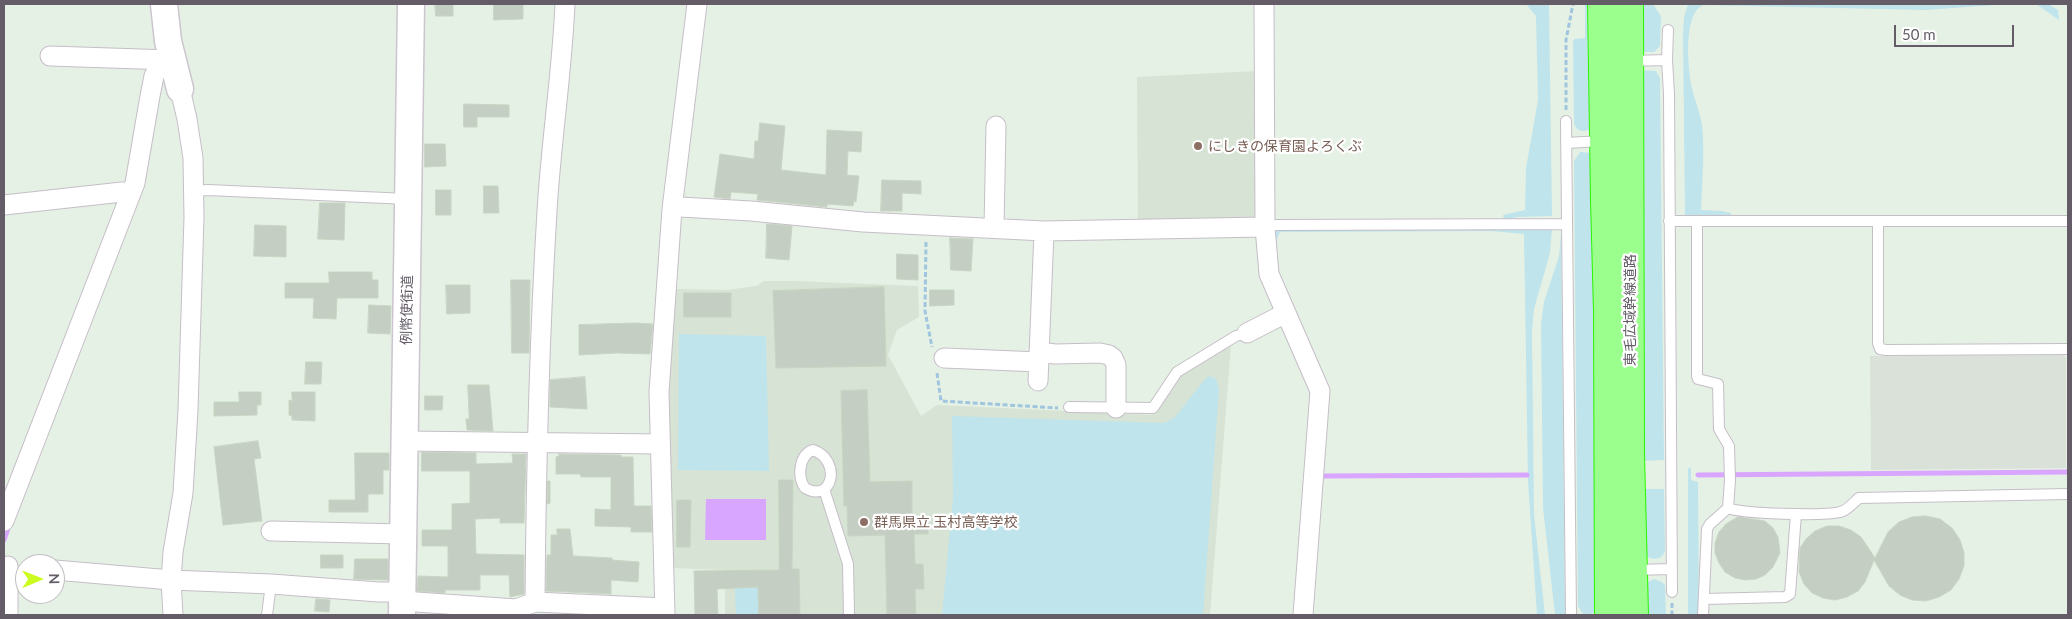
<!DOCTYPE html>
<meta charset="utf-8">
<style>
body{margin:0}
#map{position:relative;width:2072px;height:619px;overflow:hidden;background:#e6f1e5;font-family:Lato,sans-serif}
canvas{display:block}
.frame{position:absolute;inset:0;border:5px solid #645c67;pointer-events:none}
.north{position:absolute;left:15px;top:554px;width:50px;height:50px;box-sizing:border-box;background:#fff;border:1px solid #c1bec2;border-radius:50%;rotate:89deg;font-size:14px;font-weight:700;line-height:20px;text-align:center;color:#645c67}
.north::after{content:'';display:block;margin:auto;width:18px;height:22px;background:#ccfc1f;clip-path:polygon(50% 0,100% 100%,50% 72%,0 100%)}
.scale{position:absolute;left:1894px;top:25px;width:120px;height:22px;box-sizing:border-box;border:2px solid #645c67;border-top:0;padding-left:6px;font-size:15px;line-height:18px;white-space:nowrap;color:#645c67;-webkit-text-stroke:4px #fff;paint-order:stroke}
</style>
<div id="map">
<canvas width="2072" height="619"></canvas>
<div class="frame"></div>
<div class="north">N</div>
<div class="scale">50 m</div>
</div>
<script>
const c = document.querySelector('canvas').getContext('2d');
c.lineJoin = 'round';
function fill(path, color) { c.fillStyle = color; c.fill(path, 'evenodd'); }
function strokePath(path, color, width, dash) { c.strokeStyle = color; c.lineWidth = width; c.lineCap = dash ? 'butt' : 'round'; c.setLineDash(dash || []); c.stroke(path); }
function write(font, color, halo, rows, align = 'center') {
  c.font = font + ' Lato,"Noto Sans JP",sans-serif'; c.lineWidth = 4.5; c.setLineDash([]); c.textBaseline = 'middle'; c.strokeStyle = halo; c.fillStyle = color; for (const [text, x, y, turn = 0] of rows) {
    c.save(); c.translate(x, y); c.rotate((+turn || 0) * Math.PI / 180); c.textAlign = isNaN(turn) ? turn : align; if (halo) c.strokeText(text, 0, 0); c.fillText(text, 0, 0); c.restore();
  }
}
const industrial = new Path2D(`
 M2064 355 2066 357V468L1871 470 1870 356Z`);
const education = new Path2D(`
 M1257 71 1260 215 1255 219 1138 221 1137 77Z
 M764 281H795L918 286 919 317 897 330 888 355 921 416 937 405 1152 415 1179 376 1197 364 1231 345 1210 615H725V570L670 568 673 557 667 400 675 289 727 290 756 286Z`);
const green = new Path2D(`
 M1526 4H1549L1552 216 1517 217 1504 220 1503 215 1525 210 1526 168 1538 100 1536 16Z
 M1585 4H1593L1590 129C1583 133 1577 131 1574 124L1573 41 1575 39 1585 38Z
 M1637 4H1653L1661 16 1660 46 1654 52H1642Z
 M1688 4H2008L1926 10 1704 5C1683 12 1688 65 1691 83 1693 97 1700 111 1702 125 1705 151 1702 183 1701 210L1721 211 1731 213V216H1685L1683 34 1684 17Z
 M2036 4H2048L2058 10 2059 20Z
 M1641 70 1656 71 1660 78 1664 460 1640 461Z
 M1580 152 1591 153 1594 157 1597 611 1591 614H1583L1578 606 1574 161Z
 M1277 228 1552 229 1550 253 1534 309 1532 331 1534 515 1545 615H1537L1528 482 1524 234 1491 231 1280 232C1267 254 1286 289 1295 309L1294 313 1276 272 1274 231Z
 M1561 234 1565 615H1555L1543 508 1541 324 1544 302 1559 256Z
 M679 334 766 336 769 471 678 470Z
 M1210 376 1216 379 1219 389 1203 615H942L953 497 952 416 1164 423 1175 417 1205 379Z
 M1688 468H1691V480L1698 482 1699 615H1688Z
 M1641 489H1664L1665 551C1662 561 1651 560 1644 555Z
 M1654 579 1662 582 1665 585 1666 615H1644L1646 583Z
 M758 587 759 615H736L735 588Z`);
const water = new Path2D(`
 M706 499H766V540H705Z`);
const stream = new Path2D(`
 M1698 475 2068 472
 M1323 476 1527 475
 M4 540 10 523`);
const building = new Path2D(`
 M435 4H453V16H436Z
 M494 4H523V19L494 20Z
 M464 104 509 105V117H477V127H464Z
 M760 123 785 126 781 170 826 175 827 130 862 132 861 152 848 151 847 175 859 176 856 202 854 201 853 206 827 204V207L757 200 758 194 731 192 730 199 714 197 720 154 754 159 755 141H758Z
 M425 144H445L446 166 425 167Z
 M882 180 921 181V194L902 193V211H881Z
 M484 186H498L499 213H484Z
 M436 190H451V215H436Z
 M320 203H345L344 240 318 239Z
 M767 224 792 226 789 260 766 258Z
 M255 225 286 226V257L254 256Z
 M950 238 973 239 971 271 951 270Z
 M897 254 918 255V280L897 279Z
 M329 272H372V280H378V298H337L336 319 313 318 314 298H285V283H329Z
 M511 280H530L529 353H512Z
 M446 285H470V313L447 314Z
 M884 287 886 366 776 368 773 291Z
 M930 290H954V305L930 306Z
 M684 293H731V317H684Z
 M369 305 391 306 390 334 368 333Z
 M636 323 653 324 650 354 617 353 579 355V325Z
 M306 362H322L321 384H305Z
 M585 377 587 409 550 407V380Z
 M468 385H489L493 431 467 430 466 419H469Z
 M867 390 870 482 912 481V520H928V534H914L915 564H923L924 589H915L916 615H887L885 535 848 536 847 506H844L841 391Z
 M239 392H261V405H257V415L214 416V402H239Z
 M292 392H315V421L292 420V416L289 415V400L292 401Z
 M425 396H443L442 410H425Z
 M258 441 261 458 254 459 262 521 223 525 214 447Z
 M422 452 476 453V464L513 463 512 454H526L524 523H500V518L475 519 476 554 524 555V594L510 597 509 575H480V590H445V593L417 591 418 576 448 577V546H422V530H452V504L470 503V471H422Z
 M355 453H389V470H383V494H368V512H329V500H355Z
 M559 454 621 455V457H633L634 506H651L652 532H631V527L595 526V509L611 510V477H581L580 474H556V457L559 456Z
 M779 480H793L792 569H799L800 615H759L758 587 717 589 718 615H695L694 571 779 570Z
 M548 481H550V503L547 504Z
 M677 500H691L690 547H677Z
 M1926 516 1940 519 1952 528 1960 540 1964 553V566L1959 579 1951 590 1939 597 1926 601 1912 600 1900 595 1889 586 1874 560 1865 582 1858 591 1847 597 1835 600 1823 598 1812 593 1804 584 1799 572 1800 548 1806 539 1815 531 1827 526H1839L1851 530 1861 537 1875 558 1888 532 1899 522 1912 517Z
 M1738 517 1765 521 1773 528 1778 537 1780 553 1773 567 1765 575 1756 579 1745 580 1735 578 1725 572 1719 563 1715 553V543L1719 532 1726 524Z
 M557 529H570L573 556 612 558V560L639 562 638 582 611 580V594L546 591 547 555H551V535H557Z
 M321 555H343V568H321Z
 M355 559H388V580L354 579Z
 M316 599 330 600 329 612 315 611Z`);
const path = new Path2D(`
 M1566 110V40L1573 4
 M926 242 925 311 932 347
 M937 373 941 401 1058 408
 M1672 603V615`);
const lane = new Path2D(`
 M1668 30 1667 60 1669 94 1672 592
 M1630 61 1667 60
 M1566 121 1571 615
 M1566 143 1602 141
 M194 191 208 190 408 199
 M1669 221H2068
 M1697 222V376L1698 379 1718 384 1719 429 1729 446 1730 480 1728 508 1710 524 1707 529 1703 615
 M1878 222V343L1880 349 1886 350 2068 349
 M1265 227 1276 225 1566 224
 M1069 407 1153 408 1177 372 1236 336 1247 333
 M813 450C842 460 833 504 805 488 797 477 799 455 813 450Z
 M824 489 848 564 849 615
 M1728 508C1742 514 1823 516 1840 512 1847 511 1854 502 1859 498L2068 494
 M1634 570 1672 569
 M1704 599 1785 597 1790 594 1796 514
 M267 615 271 584`);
const street = new Path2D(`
 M1264 4 1265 227 1269 274 1320 391 1303 615
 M50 56 171 60
 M4 205 122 192 130 193
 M672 209 680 207 751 211 863 222 1044 231 1265 227
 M994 228 996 126
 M1247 333 1286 313
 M1039 352 1055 354 1100 353 1109 355 1113 358 1116 365V408
 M944 358 1039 362
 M1038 381 1044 231
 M405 441 660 444
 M4 521 135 183 150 96 154 76 162 61
 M271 531 403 534
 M55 570 171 580 271 584 379 592H402
 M402 601 516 609 535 602 665 608
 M535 602C536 472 539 342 547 211 551 142 562 73 565 4
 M8 615V566
 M173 615 171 580 173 552 183 493 188 410 194 217 193 158 187 119 180 89
 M665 615 659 392 672 209 697 4`);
const secondary = new Path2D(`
 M164 4 168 41 180 89
 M402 615 411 4`);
const highway = new Path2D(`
 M1602 4 1605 200 1608 311 1609 615
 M1629 4 1630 453 1634 615`);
const markers = [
 [1198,146,5,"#8d6e63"],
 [864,522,5,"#8d6e63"]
];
const educationNames = [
 ["にしきの保育園よろくぶ",1208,146],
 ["群馬県立 玉村高等学校",874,522]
];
const streetNames = [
 ["例幣使街道",407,310,-89],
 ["東毛広域幹線道路",1630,310,-90]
];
fill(industrial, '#dae1d9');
fill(education, '#d7e3d5');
fill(green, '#bfe4eb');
fill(water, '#d9a6ff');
strokePath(stream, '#d9a6ff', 5);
fill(building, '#c5cec3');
strokePath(building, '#c6d6c2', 1);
strokePath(lane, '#c5bec7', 12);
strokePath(street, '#c5bec7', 21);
strokePath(secondary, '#ccc4ce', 29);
strokePath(highway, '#2bf500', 30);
strokePath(path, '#a0c5de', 3, [5, 2.5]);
strokePath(lane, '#fff', 10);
strokePath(street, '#fff', 19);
strokePath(secondary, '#fff', 26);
strokePath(highway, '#9aff8d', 28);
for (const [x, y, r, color] of markers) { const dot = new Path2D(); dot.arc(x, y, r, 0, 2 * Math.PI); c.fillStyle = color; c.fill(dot); strokePath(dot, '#fff', 2); }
write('14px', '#785e54', '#fff', educationNames, 'left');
write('14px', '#645c67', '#fff', streetNames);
</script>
